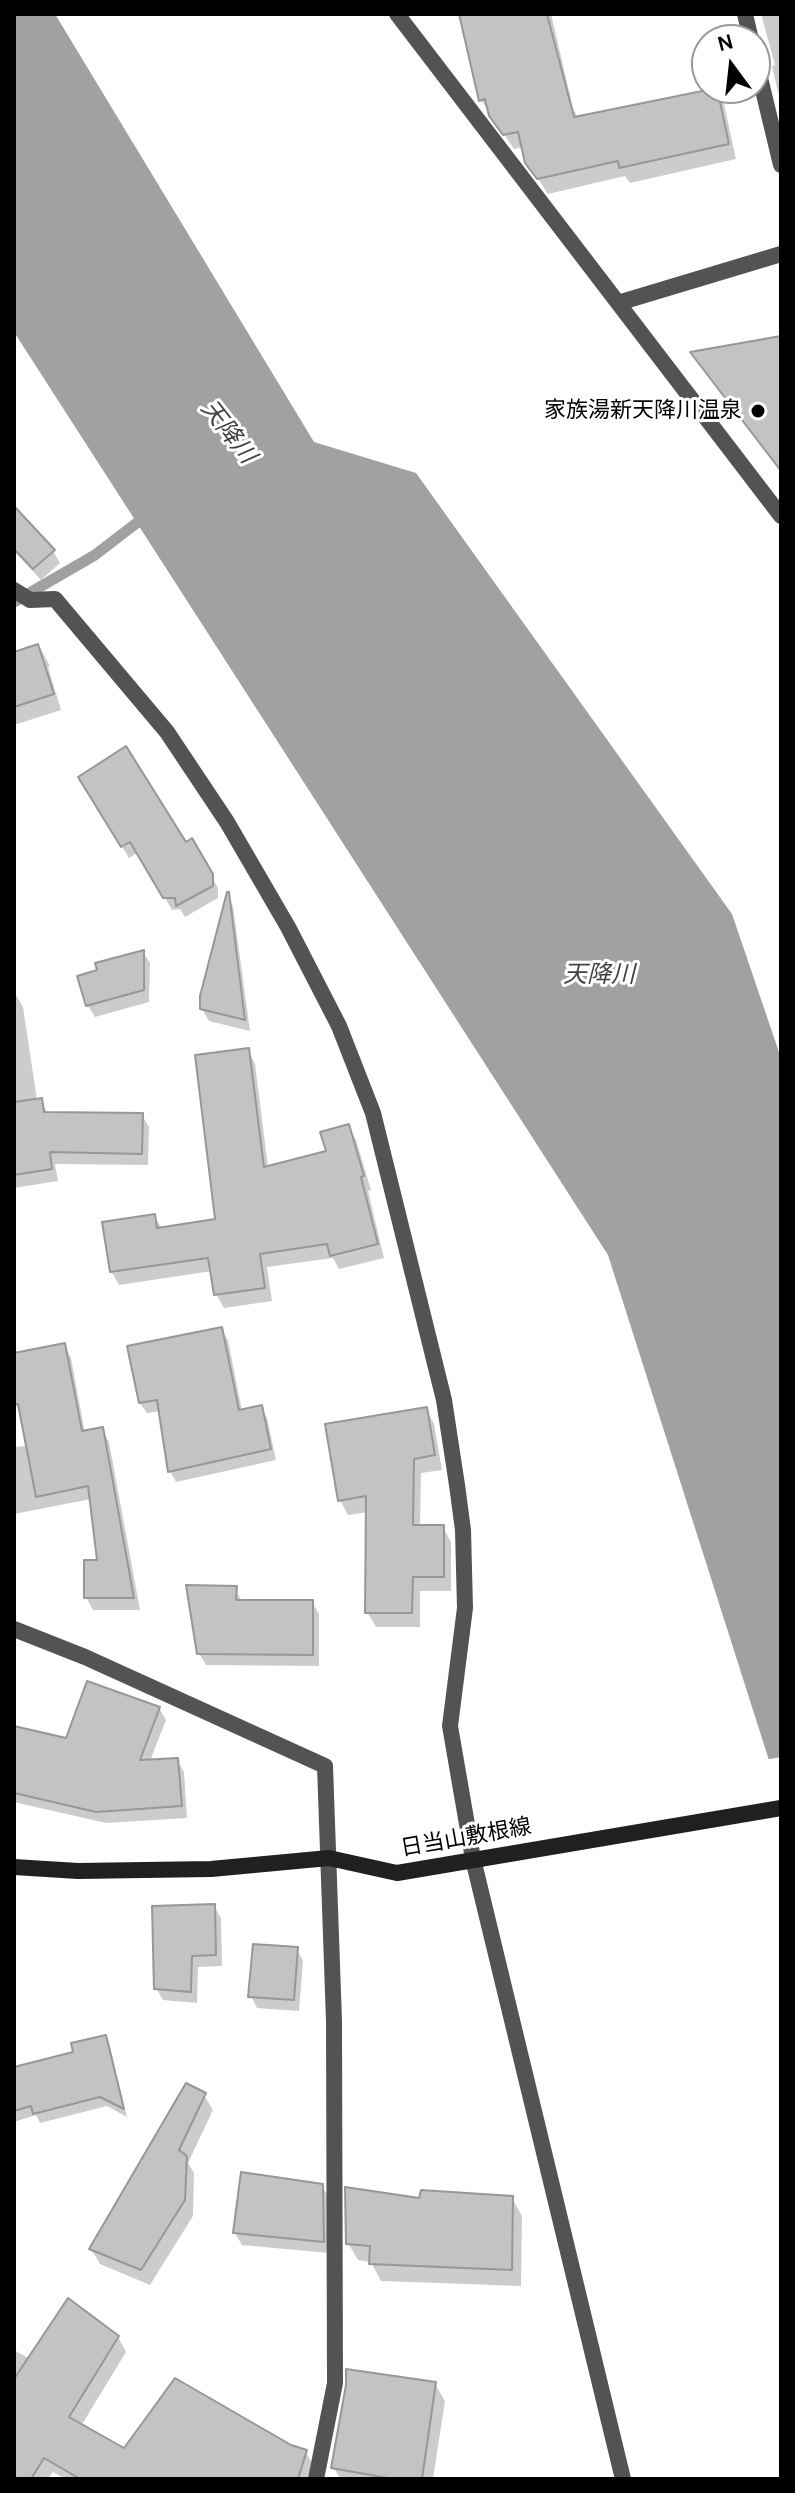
<!DOCTYPE html>
<meta charset="utf-8">
<style>
body{margin:0}
#map{position:relative;width:795px;height:2493px;overflow:hidden;background:#fff;font-family:Karla,sans-serif}
canvas{display:block}
.frame{position:absolute;inset:0;border:16px solid #000;pointer-events:none}
.north{position:absolute;left:691px;top:24px;width:80px;height:80px;box-sizing:border-box;background:#fff;border:2px solid #999;border-radius:50%;rotate:345deg;font-size:22px;font-weight:700;line-height:32px;text-align:center;color:#000}
.north::after{content:'';display:block;margin:auto;width:28px;height:36px;background:#000;clip-path:polygon(50% 0,100% 100%,50% 72%,0 100%)}
</style>
<div id="map">
<canvas width="795" height="2493"></canvas>
<div class="frame"></div>
<div class="north">N</div>
</div>
<script>
const c = document.querySelector('canvas').getContext('2d');
c.lineJoin = 'round';
function fill(path, color) { c.fillStyle = color; c.fill(path, 'evenodd'); }
function strokePath(path, color, width, dash) { c.strokeStyle = color; c.lineWidth = width; c.lineCap = dash ? 'butt' : 'round'; c.setLineDash(dash || []); c.stroke(path); }
function write(font, color, halo, rows, align = 'center') {
  c.font = font + ' Karla,"Noto Sans JP",sans-serif'; c.lineWidth = 6; c.setLineDash([]); c.textBaseline = 'middle'; c.strokeStyle = halo; c.fillStyle = color; for (const [text, x, y, turn = 0] of rows) {
    c.save(); c.translate(x, y); c.rotate((+turn || 0) * Math.PI / 180); c.textAlign = isNaN(turn) ? turn : align; if (halo) c.strokeText(text, 0, 0); c.fillText(text, 0, 0); c.restore();
  }
}
const water = new Path2D(`
 M14 14H55L314 442 416 473 732 914 781 1058V1798L608 1255 14 332Z`);
const pier = new Path2D(`
 M781 1757V1802L777 1800 765 1760Z`);
const shadow = new Path2D(`
 M461 14H551L573 108 578 118 716 89 724 104 736 159 630 183 625 176 548 194 527 162 523 147 514 149 481 100Z
 M761 14H781V105L772 66 775 65Z
 M781 338V471L693 353Z
 M14 509 53 551 60 563 41 580 14 551Z
 M39 646 50 666 48 667 61 710 14 725V654Z
 M80 777 185 844 192 841 218 888V898L185 917 180 909 172 910 139 852 129 858Z
 M228 897 233 906 250 1031 209 1021 202 1009Z
 M143 952 150 963 149 1002 95 1017 88 1006 80 977Z
 M14 995H16L23 1007 37 1100H41L48 1114 142 1115 149 1127 148 1165 55 1164 58 1181 14 1188Z
 M248 1050 255 1064 268 1167 328 1153 348 1126 356 1140 371 1190 368 1191 384 1258 339 1269 333 1258 267 1267 272 1301 224 1308 216 1294 212 1271 119 1285 111 1271 154 1216 162 1229 218 1221Z
 M221 1329 228 1340 242 1411 261 1407 267 1418 276 1460 176 1482 170 1471 160 1411 147 1413 140 1403Z
 M64 1346 71 1358 85 1433 102 1430 109 1442 140 1610H93L86 1597 99 1562 91 1499 14 1514V1447L25 1446 14 1388V1355Z
 M426 1409 434 1424 442 1470 421 1473 420 1527H443L451 1542V1591H420V1627H376L367 1612 368 1512 348 1515 340 1500Z
 M235 1588 242 1602H312L319 1614V1666L206 1665 199 1653Z
 M159 1708 166 1720 150 1761 177 1760 184 1772 187 1818 106 1823 14 1802V1746L67 1740Z
 M214 1906 221 1918 222 1966 198 1967 197 2003 163 2000 156 1988Z
 M297 1949 303 1961 299 2011 257 2008 251 1996Z
 M105 2038 110 2047 127 2117 107 2106 40 2123 36 2115 14 2122V2069L75 2054Z
 M204 2095 213 2110 188 2163 194 2173 193 2216 150 2285 100 2264 91 2249Z
 M322 2186 329 2198V2253L242 2245 235 2233Z
 M512 2198 522 2216 521 2286 381 2281 371 2262 358 2260 348 2243 420 2200Z
 M118 2337 126 2352 81 2426 125 2451 290 2447 306 2452 314 2467 310 2479H65L53 2472 48 2479H14V2350L30 2359Z
 M435 2384 445 2401 433 2479H340L334 2468Z`);
const stream = new Path2D(`
 M14 602 95 555 147 515`);
const building = new Path2D(`
 M459 14H547L574 117 717 88 729 144 619 168 618 161 537 179 525 163 518 132 503 135 489 116 485 99 479 101Z
 M781 336V471L690 352Z
 M14 506 55 550 33 569 14 549Z
 M38 644 54 694 14 707V652Z
 M126 746 186 842 192 838 213 874V886L176 906 175 898H163L130 842 121 847 78 777Z
 M227 892H229L245 1020 200 1009V996Z
 M144 950V990L86 1006 77 976 97 970 95 963Z
 M249 1048 264 1167 326 1151 320 1132 349 1124 364 1176 361 1177 378 1244 330 1256 327 1244 260 1254 265 1288 214 1295 208 1258 110 1272 102 1222 155 1214 157 1228 215 1219 195 1055Z
 M42 1098 44 1112 143 1113 142 1154 50 1152 52 1169 14 1175V1102Z
 M222 1327 239 1410 262 1405 271 1449 168 1472 157 1400 139 1403 127 1346Z
 M65 1343 82 1431 103 1427 134 1598H84V1560H97L88 1486 36 1497 18 1404 14 1405V1353Z
 M427 1407 435 1455 414 1459 413 1525H444V1577H413L412 1613H365L366 1496 338 1501 325 1424Z
 M186 1585 237 1586 236 1600H313V1655L197 1654Z
 M87 1681 160 1707 140 1760 178 1758 182 1806 96 1812 14 1793V1726L66 1738Z
 M215 1904 216 1955 192 1956 191 1992 154 1989 152 1906Z
 M253 1944 298 1947 294 2000 248 1997Z
 M106 2035 124 2109 100 2097 33 2114 31 2106 14 2111V2067L73 2052 71 2043Z
 M186 2083 206 2093 179 2150 187 2156 185 2200 141 2270 89 2249Z
 M241 2172 323 2184 324 2242 233 2233Z
 M345 2187 419 2198 421 2190 513 2196 512 2270 369 2264 370 2246 346 2244Z
 M68 2298 119 2336 69 2417 124 2448 175 2378 291 2445 307 2450 298 2479H80L44 2458 31 2479H14V2379Z
 M346 2369 436 2382 422 2479H393L331 2468 346 2385Z`);
const minor = new Path2D(`
 M397 14 781 516
 M745 14 751 40
 M755 57 781 165
 M618 303 781 254
 M14 590 30 600 55 599 167 732 227 822 288 927 339 1026 373 1113 444 1400 457 1485 463 1530 465 1608 450 1726 473 1859 623 2479
 M14 1629 85 1657 325 1766 334 2021 335 2383 316 2479`);
const secondary = new Path2D(`
 M14 1867 78 1871 211 1869 329 1858 397 1873 781 1808`);
const markers = [
 [758,411,8,"#000"]
];
const poiNames = [
 ["家族湯新天降川温泉",742,411]
];
const streetNames = [
 ["日当山敷根線",466,1838,-10]
];
const waterNames = [
 ["天降川",228,432,52],
 ["天降川",599,975]
];
fill(water, '#a1a1a1');
fill(pier, '#fff');
fill(shadow, '#0003');
strokePath(stream, '#a1a1a1', 11);
fill(building, '#c3c3c3');
strokePath(building, '#979797', 2);
strokePath(minor, '#535353', 16);
strokePath(secondary, '#202020', 16);
for (const [x, y, r, color] of markers) { const dot = new Path2D(); dot.arc(x, y, r, 0, 2 * Math.PI); c.fillStyle = color; c.fill(dot); strokePath(dot, '#fff', 3); }
write('22px', '#000', '#fff', poiNames, 'right');
write('22px', '#000', '#fff', streetNames);
write('italic 24px', '#424242', '#fff', waterNames);
</script>
